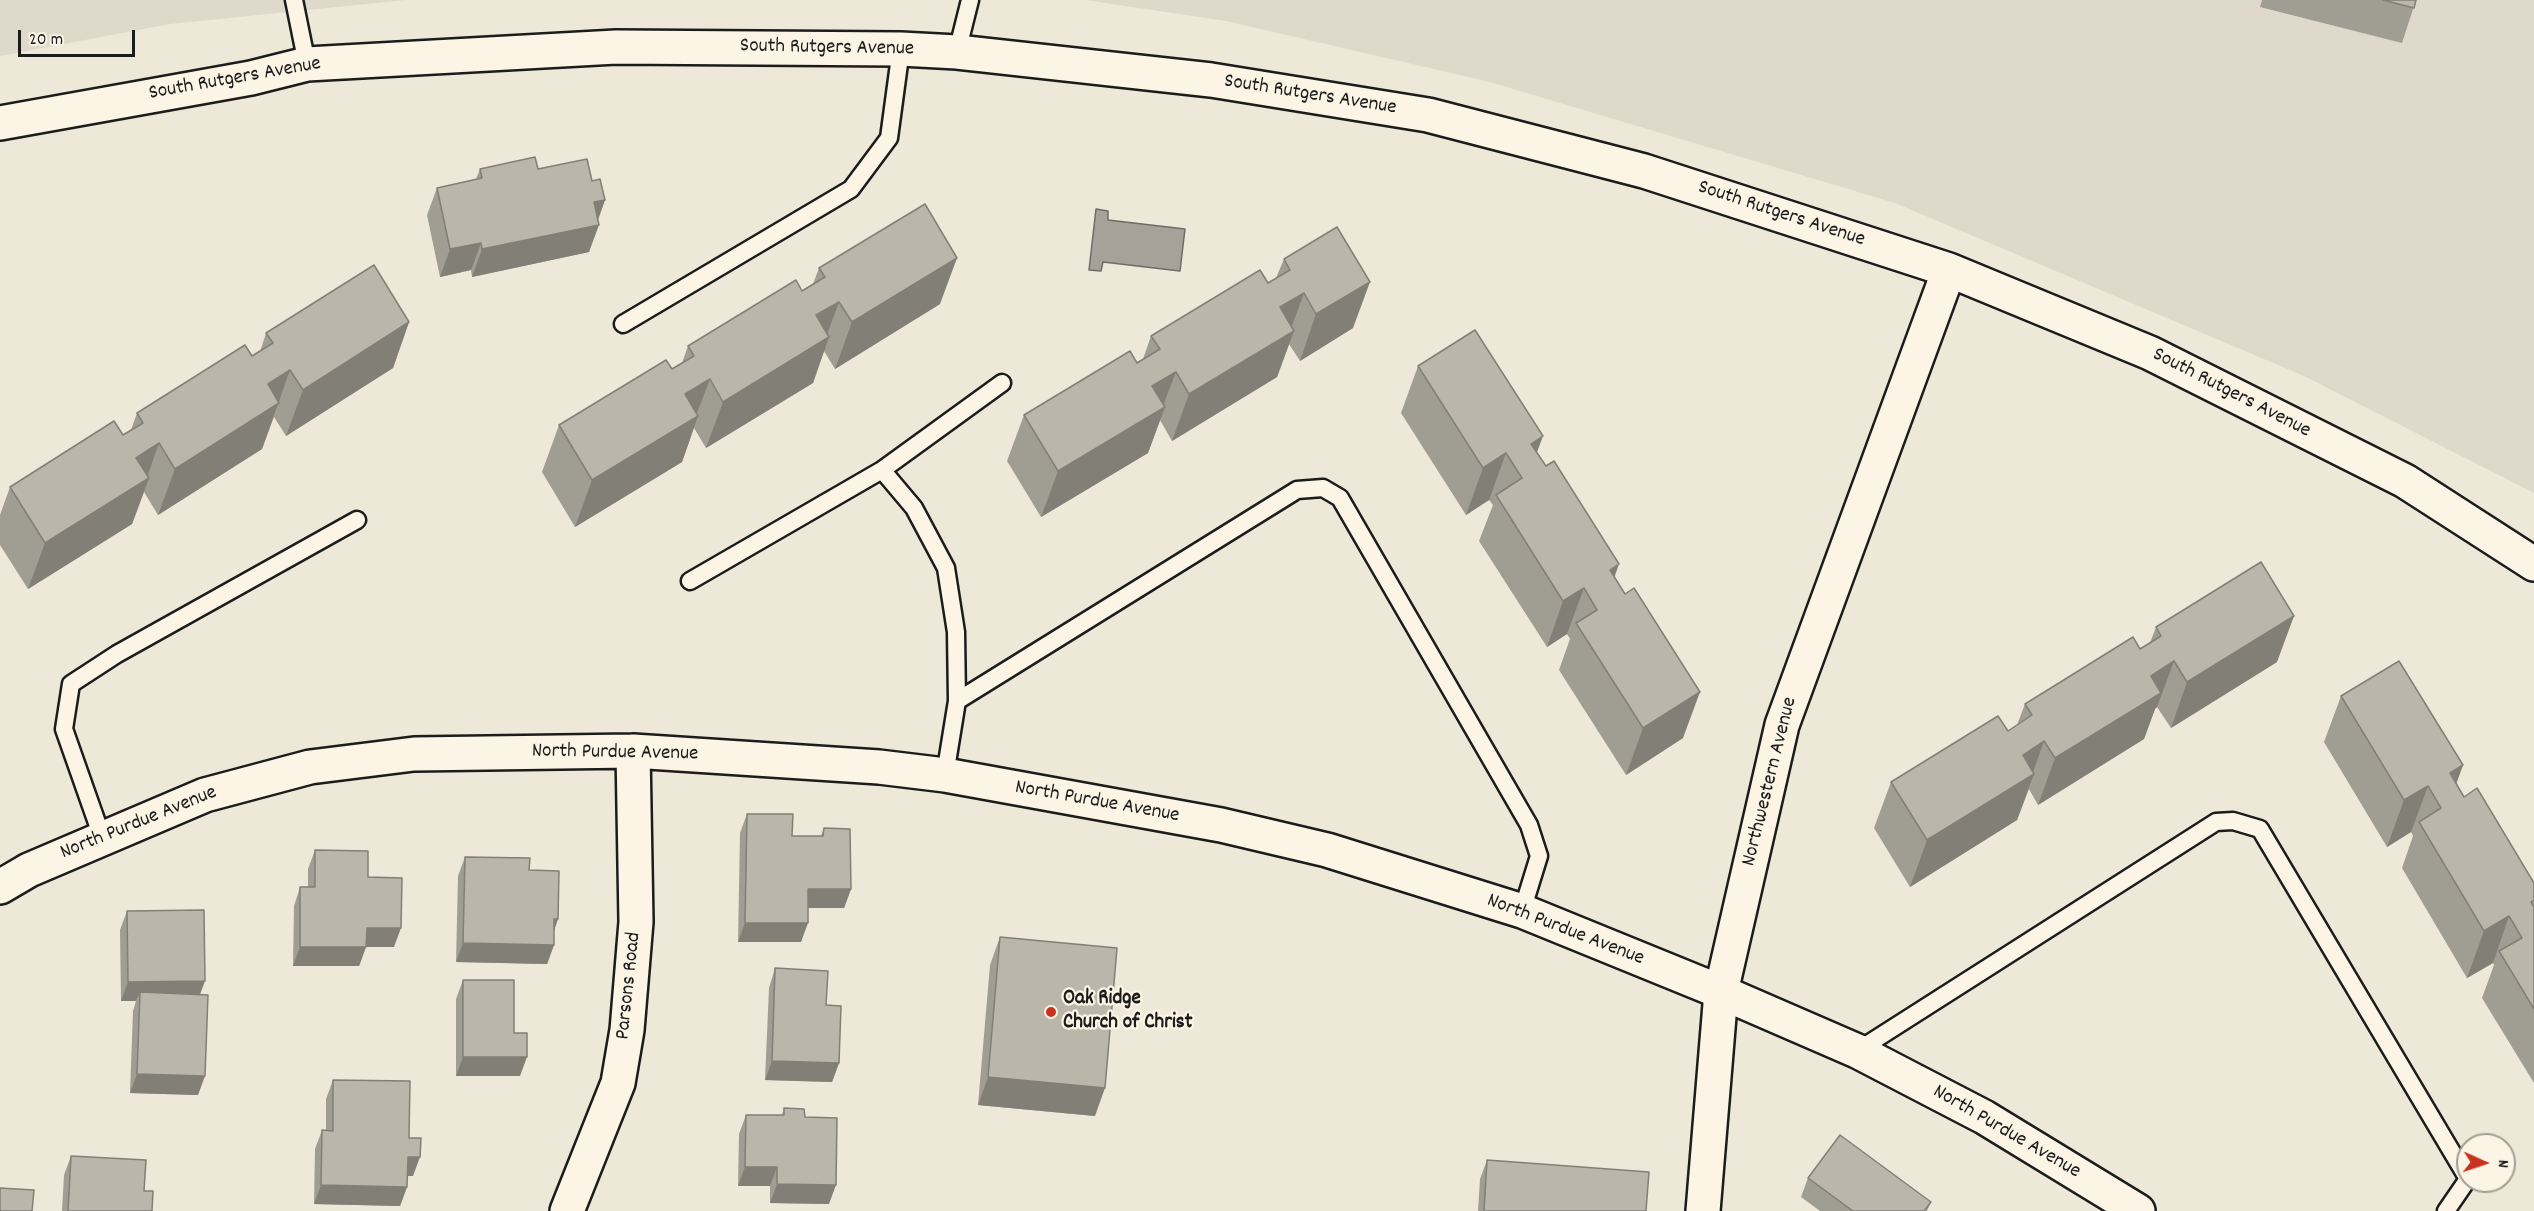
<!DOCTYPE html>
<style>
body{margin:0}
#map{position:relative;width:2534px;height:1211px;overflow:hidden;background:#eee8d9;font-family:Dekko,sans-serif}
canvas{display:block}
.north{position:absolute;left:2456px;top:1133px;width:60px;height:60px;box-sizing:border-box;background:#fcf5e5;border:2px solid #a29e95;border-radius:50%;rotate:93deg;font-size:16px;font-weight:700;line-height:24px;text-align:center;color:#1c1c1c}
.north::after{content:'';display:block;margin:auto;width:21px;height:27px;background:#c8321e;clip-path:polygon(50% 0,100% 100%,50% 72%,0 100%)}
.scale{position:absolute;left:18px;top:30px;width:117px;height:27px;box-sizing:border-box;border:3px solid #1c1c1c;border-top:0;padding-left:8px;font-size:18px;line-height:21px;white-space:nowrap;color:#1c1c1c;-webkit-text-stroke:4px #fcf5e5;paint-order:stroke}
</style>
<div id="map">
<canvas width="2534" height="1211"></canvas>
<div class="north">N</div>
<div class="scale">20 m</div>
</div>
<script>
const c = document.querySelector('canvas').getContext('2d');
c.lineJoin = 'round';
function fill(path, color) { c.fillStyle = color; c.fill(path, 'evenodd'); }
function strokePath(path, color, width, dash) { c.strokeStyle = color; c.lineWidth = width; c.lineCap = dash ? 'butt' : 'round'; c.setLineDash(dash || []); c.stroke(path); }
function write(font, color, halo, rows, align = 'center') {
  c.font = font + ' Dekko,sans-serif'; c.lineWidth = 4.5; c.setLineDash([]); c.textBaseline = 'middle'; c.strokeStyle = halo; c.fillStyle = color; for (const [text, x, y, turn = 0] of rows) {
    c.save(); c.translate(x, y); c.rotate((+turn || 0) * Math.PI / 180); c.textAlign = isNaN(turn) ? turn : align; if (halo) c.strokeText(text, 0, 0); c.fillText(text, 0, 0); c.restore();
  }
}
const built = new Path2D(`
 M0 0H406L170 24 0 56Z
 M1085 0H2534V493L2304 376 1895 203 1490 82 1226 21Z`);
const water = new Path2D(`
 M1096 209 1108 211V220L1185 229 1180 271 1103 262 1101 271 1089 270Z`);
const lane = new Path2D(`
 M294 0 307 64
 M957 52 970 0
 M623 324 851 189 889 138 901 49
 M882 470 1002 383
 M690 581 882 470 914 508 946 568 956 632 957 701 945 775
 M957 701 1297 490 1323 488 1340 498 1529 825 1539 856 1522 911
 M102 837 64 729 71 684 117 654 357 520
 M1857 1051 2216 822 2233 821 2260 829 2468 1179
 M2446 1211 2468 1179`);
const street = new Path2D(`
 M0 887 29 870 205 795 310 767 414 754 633 751 879 767 945 775 1221 825 1327 850 1522 911 1721 992 1857 1051 1984 1117 2138 1211
 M567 1211 618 1083 627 1030 636 922 633 751`);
const secondary = new Path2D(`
 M0 123 251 78 307 64 616 47 901 49 957 52 1211 80 1428 115 1644 171 1949 270 2150 353 2405 481 2534 564
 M1703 1211 1721 992 1782 725 1949 270`);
const wall = new Path2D(`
 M2262 0H2416L2402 43 2260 7Z
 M480 169H538L592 181 605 200 598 220 589 252 472 277 471 270 440 277 427 215 437 188 476 179Z
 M1284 259 1353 328 1300 361 1289 344 1277 377 1172 441 1160 420 1148 453 1041 517 1007 461 1024 415 1143 359 1151 336 1268 283 1276 278Z
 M819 268 940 304 835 369 824 351 813 383 706 448 694 428 682 462 575 527 542 472 559 425 672 369 682 363 688 346 802 291 813 284Z
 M409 322 393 368 286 436 274 417 262 449 158 515 144 492 132 524 28 589 0 545V515L10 487 123 435 131 430 137 413 252 356 260 352 266 333Z
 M1418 366 1537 452 1614 577 1683 738 1626 775 1559 670 1570 639 1567 634 1547 647 1479 541 1493 505 1489 500 1466 515 1401 413Z
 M2156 627 2277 662 2171 728 2157 707 2155 709 2144 739 2038 805 2029 789 2017 820 1910 887 1874 828 1891 782 2008 731 2017 725 2025 704 2140 649 2150 643Z
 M2341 696 2463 765 2456 784 2464 797 2534 883V1083L2482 998 2494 965 2493 963 2467 978 2402 868 2413 836 2411 832 2387 847 2324 742Z
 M747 814 792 836H821L824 828 851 889 844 908H808L801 942H738L740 833Z
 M315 850 368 877 394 947H366L359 966H293L294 906 300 887H308V869Z
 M465 857 529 870 558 919 554 931V945L547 964 456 962 458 876Z
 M127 911 200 994 198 1095 130 1093 133 1011 136 1001H121L120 930Z
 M1000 937 1095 1116 978 1105 990 965Z
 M775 968 826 1005 839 1063 832 1082 765 1080 769 988Z
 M463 980 514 1033 520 1076H456V999Z
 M333 1080 413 1176H407V1187L400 1206 314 1204 315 1149 322 1130H326V1099Z
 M784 1108 805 1117 829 1204 770 1203V1186H738L739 1134 746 1115H782Z
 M71 1156 144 1191 152 1211H62L64 1175Z
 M1487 1160 1646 1211H1478L1480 1179Z
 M1808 1178 1931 1202 1927 1211H1820L1801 1197Z`);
const shadedWall = new Path2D(`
 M605 200 596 225H599L589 252 472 277 482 249 594 202Z
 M481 243 471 270 440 277 450 249Z
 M957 258 940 304 835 369 852 322Z
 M1370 282 1353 328 1300 361 1316 314Z
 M1304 293 1289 334 1294 331 1277 377 1172 441 1189 394 1280 307Z
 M839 302 825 340 829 337 813 383 706 448 723 402 816 315Z
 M409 322 393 368 286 436 303 390Z
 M290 370 262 449 158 515 175 469 268 384Z
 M1176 372 1162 408 1165 407 1148 453 1041 517 1058 471 1152 386Z
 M710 379 695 418 698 416 682 462 575 527 592 480 685 394Z
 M1543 436 1526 482 1531 444Z
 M159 443 146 480 149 478 132 524 28 589 45 543 136 458Z
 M1506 453 1489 500 1466 515 1483 468Z
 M1619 564 1603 610 1610 570Z
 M1584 588 1567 634 1547 647 1563 601Z
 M2294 616 2277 662 2171 728 2187 682Z
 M2174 661 2157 707 2155 709 2144 739 2038 805 2055 758 2151 676Z
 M1700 692 1683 738 1626 775 1643 728Z
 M2044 741 2032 775 2034 774 2017 820 1910 887 1927 840 2023 755Z
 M2463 765 2446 812 2441 808 2450 773Z
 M2428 786 2411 832 2387 847 2404 800Z
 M808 889H851L844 908H801Z
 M2509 916 2493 963 2467 978 2484 931Z
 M554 919H558L551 938Z
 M745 923H808L801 942H738Z
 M367 928H401L394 947H360Z
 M463 943 554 945 547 964 456 962Z
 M300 947H366L359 966H293Z
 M205 981 198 1000 140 992 136 1001H121L128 982Z
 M463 1057H527L520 1076H456Z
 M772 1061 839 1063 832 1082 765 1080Z
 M137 1074 205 1076 198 1095 130 1093Z
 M988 1077 1105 1088 1095 1116 978 1105Z
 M408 1157H420L413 1176H401Z
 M745 1167H777L770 1186H738Z
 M777 1184 836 1185 829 1204 770 1203Z
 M321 1185 407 1187 400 1206 314 1204Z`);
const building = new Path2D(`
 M2383 0H2416L2414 8Z
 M535 157 538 169 587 159 592 181 600 179 605 200 594 202 599 225 482 249 481 243 450 249 437 188 482 178 480 169Z
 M925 204 957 258 852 322 839 302 816 315 829 337 723 402 710 379 685 394 698 416 592 480 559 425 666 360 672 369 694 356 688 346 796 280 802 291 825 277 819 268Z
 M1337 227 1370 282 1316 314 1304 293 1280 307 1294 331 1189 394 1176 372 1152 386 1165 407 1058 471 1024 415 1130 351 1137 363 1160 349 1151 336 1260 270 1268 283 1290 270 1284 259Z
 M374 265 409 322 303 390 290 370 268 384 279 403 175 469 159 443 136 458 149 478 45 543 10 487 114 421 123 435 143 423 137 413 245 345 252 356 273 343 266 333Z
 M1475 330 1543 436 1531 444 1546 466 1554 461 1619 564 1610 570 1625 594 1634 588 1700 692 1643 728 1576 623 1597 610 1584 588 1563 601 1496 495 1522 478 1506 453 1483 468 1418 366Z
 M2261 562 2294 616 2187 682 2174 661 2151 676 2161 693 2055 758 2044 741 2023 755 2034 774 1927 840 1891 782 1998 716 2008 731 2032 715 2025 704 2133 637 2140 649 2161 636 2156 627Z
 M2399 661 2463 765 2450 773 2464 797 2477 788 2534 883V900L2531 902 2534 907V1009L2499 951 2522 938 2509 916 2484 931 2419 822 2441 808 2428 786 2404 800 2341 696Z
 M747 814H793L792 836H823L824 828 850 829 851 889H808V923H745Z
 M315 850 368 851V877L402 878 401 928H367L366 947H300V887H315Z
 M465 857 530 858 529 870 559 871 558 919H554V945L463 943Z
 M204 910 205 981 128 982 127 911Z
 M1000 937 1117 948 1105 1088 988 1077Z
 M775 968 828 971 826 1005 841 1006 839 1063 772 1061Z
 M463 980H514V1033H527V1057H463Z
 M140 992 208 995 205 1076 137 1074Z
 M333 1080 410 1081 409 1138H421L420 1157H408L407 1187 321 1185 322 1130 333 1131Z
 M784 1108 804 1109 805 1117 837 1118 836 1185 777 1184V1167H745L746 1115H784Z
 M1840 1135 1931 1202 1924 1211H1853L1808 1178Z
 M71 1156 146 1160 144 1191H153L152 1211H68Z
 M1487 1160 1649 1172 1646 1211H1484Z
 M0 1188 34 1190 32 1211H0Z`);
const markers = [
 [1051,1012,6,"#c8321e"]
];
const streetNames = [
 ["South Rutgers Avenue",827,49,1],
 ["South Rutgers Avenue",235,80,-10],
 ["South Rutgers Avenue",1310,96,9],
 ["South Rutgers Avenue",1781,215,18],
 ["South Rutgers Avenue",2231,394,27],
 ["North Purdue Avenue",615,754,1],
 ["Northwestern Avenue",1771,782,-76],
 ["North Purdue Avenue",1097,803,10],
 ["North Purdue Avenue",139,824,-22],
 ["North Purdue Avenue",1565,931,21],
 ["Parsons Road",630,986,-84],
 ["North Purdue Avenue",2006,1133,30]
];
const poiNames = [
 ["Oak Ridge",1063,1000],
 ["Church of Christ",1063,1024]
];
fill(built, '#ded9cb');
fill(water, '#a7a299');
strokePath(water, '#6f6c67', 1.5);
strokePath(lane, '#1c1c1c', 21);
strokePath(street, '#1c1c1c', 38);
strokePath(secondary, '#1c1c1c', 38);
strokePath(lane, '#fcf5e5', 16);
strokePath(street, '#fcf5e5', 33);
strokePath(secondary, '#fcf5e5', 33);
fill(wall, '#a09d92');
fill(shadedWall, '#827f77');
fill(building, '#bab6aa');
strokePath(building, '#827f77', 1.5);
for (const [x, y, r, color] of markers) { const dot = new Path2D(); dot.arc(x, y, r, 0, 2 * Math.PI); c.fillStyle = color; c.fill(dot); strokePath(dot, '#fcf5e5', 2); }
write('21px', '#1c1c1c', '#fcf5e5', streetNames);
write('bold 21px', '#1c1c1c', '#fcf5e5', poiNames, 'left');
</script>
